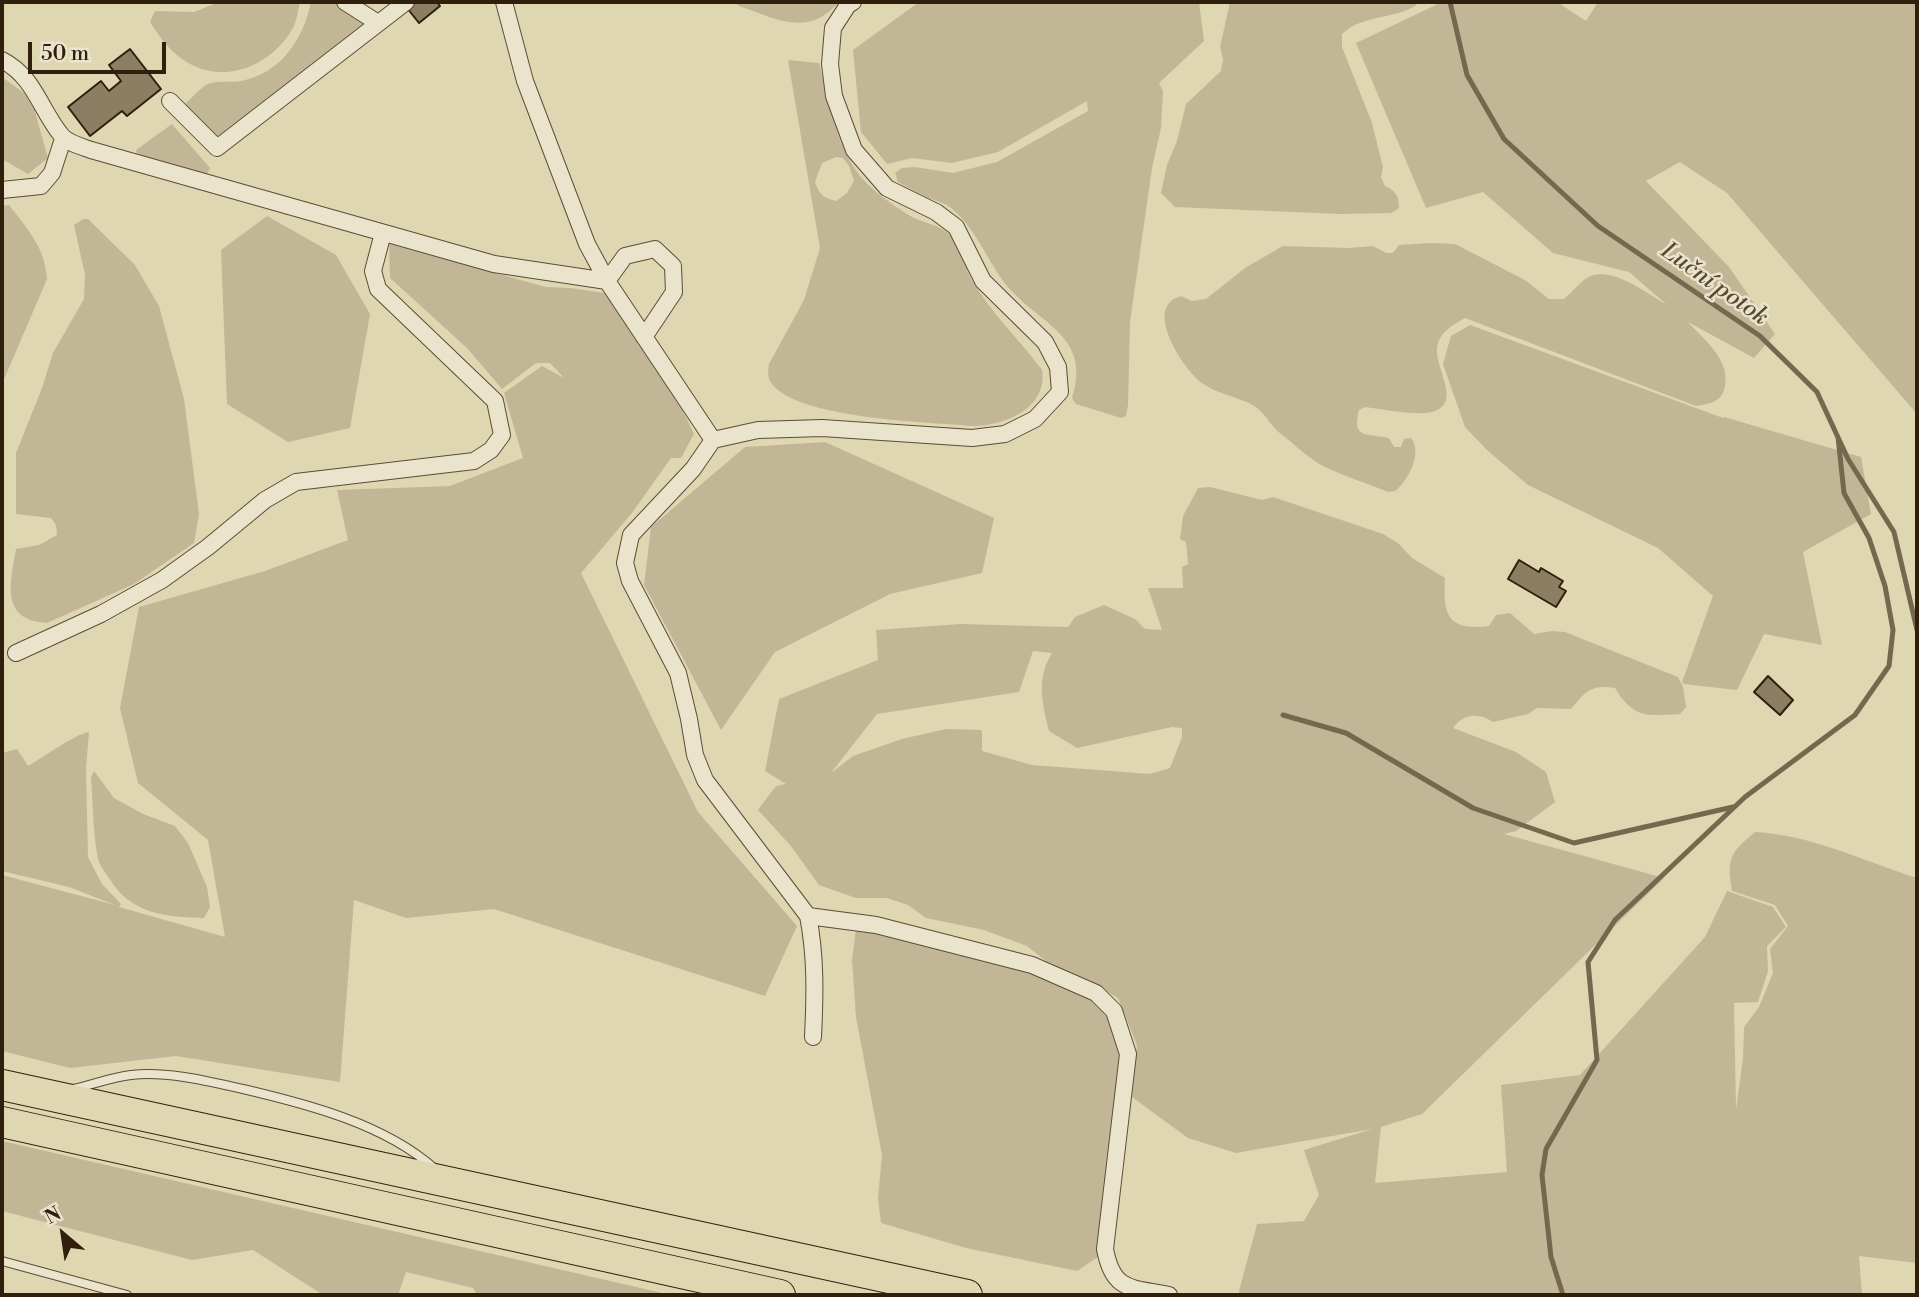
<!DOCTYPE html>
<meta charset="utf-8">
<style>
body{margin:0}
#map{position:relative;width:1919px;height:1297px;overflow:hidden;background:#dfd6b2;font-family:"Libre Bodoni",serif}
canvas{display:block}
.frame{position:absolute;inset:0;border:4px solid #2f1f0c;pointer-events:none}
.north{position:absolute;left:28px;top:1199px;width:70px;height:70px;-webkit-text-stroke:5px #eae4cd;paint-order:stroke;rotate:331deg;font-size:19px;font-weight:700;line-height:28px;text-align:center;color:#2f1f0c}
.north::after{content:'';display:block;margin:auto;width:24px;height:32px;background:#2f1f0c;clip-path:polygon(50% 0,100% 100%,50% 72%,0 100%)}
.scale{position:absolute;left:28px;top:42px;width:138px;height:32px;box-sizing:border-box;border:4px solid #2f1f0c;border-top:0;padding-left:9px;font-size:21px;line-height:24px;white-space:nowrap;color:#2f1f0c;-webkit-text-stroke:5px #eae4cd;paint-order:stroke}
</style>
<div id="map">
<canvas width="1919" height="1297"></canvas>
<div class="frame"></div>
<div class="north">N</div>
<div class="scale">50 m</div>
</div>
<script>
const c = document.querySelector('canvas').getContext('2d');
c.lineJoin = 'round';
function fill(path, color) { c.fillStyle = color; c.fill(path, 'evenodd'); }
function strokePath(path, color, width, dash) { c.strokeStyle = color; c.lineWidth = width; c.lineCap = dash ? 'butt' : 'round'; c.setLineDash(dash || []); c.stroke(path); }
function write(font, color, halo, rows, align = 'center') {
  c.font = font + ' "Libre Bodoni",serif'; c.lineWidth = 5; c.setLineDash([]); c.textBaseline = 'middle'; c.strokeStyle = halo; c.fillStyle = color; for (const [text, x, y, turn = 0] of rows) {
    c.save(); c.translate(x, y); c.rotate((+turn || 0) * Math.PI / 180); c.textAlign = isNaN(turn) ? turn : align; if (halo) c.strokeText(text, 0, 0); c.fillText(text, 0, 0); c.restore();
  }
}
const green = new Path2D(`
 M219 2H300C298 10 297 20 293 28 271 67 221 87 182 59 168 49 159 36 150 22L155 11 194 12Z
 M311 2H337L364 23 215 138 184 105C191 99 200 88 208 84 217 80 231 83 241 81 281 73 303 40 311 2Z
 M733 2H839C808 38 777 19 739 6Z
 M919 2H1199L1204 41 1159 83 1163 91 1161 128 1152 168 1130 322 1128 405 1126 416 1121 418 1076 404 1072 398C1092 337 1041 325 1008 287 987 262 975 224 947 205 941 202 933 200 926 197 917 193 908 187 898 182L895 173 902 168 915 167 953 173 997 162 1088 111 1087 101 998 152 952 163 912 158 887 164 861 132 853 50Z
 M1230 2H1420C1400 20 1364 13 1342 34V47L1372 123 1383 167 1381 177 1385 186C1396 191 1399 196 1399 208L1391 213 1341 214 1175 207 1161 193 1167 165 1177 141 1186 104 1221 71 1223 59 1220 47Z
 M1435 2H1557L1586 21 1598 2H1917V414L1727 193 1680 162 1646 181 1729 267 1775 334 1754 358 1688 322C1704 340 1730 359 1725 386 1723 402 1709 404 1696 406L1465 318C1455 324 1442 330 1438 343 1431 365 1463 400 1435 411 1419 417 1382 409 1365 407L1359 410C1351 440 1368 433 1389 438L1394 447H1401L1404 439 1411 438C1423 453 1408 481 1395 491L1388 492C1367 483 1343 476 1323 466 1308 458 1294 444 1281 434 1269 425 1265 411 1251 404 1235 396 1217 394 1202 383 1186 372 1150 319 1171 301 1174 298 1177 298 1181 296L1192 301 1206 299 1245 268 1283 246 1349 248 1373 246 1386 253H1393L1399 245 1430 243 1455 244 1525 280 1549 299H1564C1571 293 1577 286 1584 280 1607 261 1647 294 1666 304L1629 272 1553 253 1483 192 1426 208 1356 43 1436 5Z
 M788 60 819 63C828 98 837 148 861 177 873 191 891 204 907 214 920 223 938 223 950 235 964 248 963 266 973 282 992 314 1020 340 1042 370 1048 409 1004 426 972 426 928 422 799 419 772 384 767 378 768 372 769 364L804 300 820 248ZM836 157 843 158 849 166 854 181 847 193 836 201C823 198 819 194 815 182L822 163Z
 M2 77 31 98 48 158 28 174 2 159Z
 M172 124 210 168 204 180 137 156 136 150Z
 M9 205C28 230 45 247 47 279L2 384V206Z
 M267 216 336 255 370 314 350 428 288 442 227 404 221 250Z
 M83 219H88L135 265 159 306 184 399 199 514 194 543 134 584 47 623C0 620 10 584 16 549L39 545 57 535 56 525 51 518 16 514V453L42 388 53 353 84 299 85 275 74 225Z
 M389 244 546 287 570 288 605 293 682 409 694 434 681 458H671L632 513 581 573 698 812 797 926 765 996 494 909 406 918 354 900 340 1082 176 1056 70 1068 2 1051V875L115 905 69 887 2 871V753L17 749 28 766C44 757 75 734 89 732L86 768 88 857 102 884 121 904 119 907 225 937 208 840 138 783 120 708 139 607 265 571 348 540 337 490 450 486 523 458 504 393 542 366 564 378 550 363H536L502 389 467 348 390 278Z
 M1470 325 1723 418 1724 417 1861 457 1871 514 1803 552 1822 645 1764 634 1737 690 1684 684 1682 682 1713 596 1658 548 1528 485 1487 450 1465 427 1443 364 1451 336Z
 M825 442 994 518 982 573 890 594 775 652 721 730 644 585 651 527 745 447Z
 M1210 487 1262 500 1273 497 1383 534 1398 543 1412 558 1445 578C1443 615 1447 631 1489 626L1496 615 1510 613 1534 634 1552 631 1565 632 1678 677 1683 687 1686 707 1680 714C1647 716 1634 719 1615 688 1591 684 1585 692 1571 709L1537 708 1528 714 1493 722C1479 713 1464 713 1453 728L1516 752 1546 772 1555 802 1516 831 1504 834 1664 878 1422 1114 1381 1127 1375 1183 1507 1172 1501 1085 1580 1075 1705 937 1727 891 1773 907 1786 927 1767 946 1768 971 1758 1002 1734 1003 1736 1110 1743 1058 1744 1027 1759 1007 1773 973 1770 949 1788 926 1775 905 1732 891C1727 858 1729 854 1755 832 1812 835 1863 861 1917 878V1263L1859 1256 1862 1295H1238L1257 1224 1304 1221 1319 1195 1304 1150 1372 1129 1236 1153 1188 1138 1132 1097 1137 1045 1118 998 1087 980 1047 962 1027 946 984 930 926 918 908 905 887 898H856L819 885 790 845 758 810 776 786 786 784 765 771 779 699 878 660 876 630 961 624 1068 627 1075 617 1104 605 1135 619 1145 629 1162 630 1148 588H1183L1182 567 1188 564 1186 542 1180 539 1183 516 1198 488ZM1033 651 1052 653C1036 679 1042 703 1049 731L1077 748 1172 727 1182 728V737L1170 768 1150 774 1032 765 982 751V730L946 729 902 739 853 756 831 773 877 714 1019 692Z
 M94 771 114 798 143 814 175 826 188 843 207 887 210 907 204 918C166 917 130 914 109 878 105 872 100 866 98 859 93 833 93 804 91 777Z
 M856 929C913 943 1069 971 1105 1012 1116 1024 1118 1047 1120 1063L1098 1257 1077 1271 966 1248 881 1223 878 1198 882 1155 856 1017 852 960Z
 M2 1141 671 1295H477L473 1288 406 1272 398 1295H323L253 1250 192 1260 2 1211Z`);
const stream = new Path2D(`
 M1450 2 1467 75 1504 139 1598 226 1760 336 1817 392 1848 459 1894 532 1917 630
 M1283 715 1346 733 1473 808 1574 843 1733 807
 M1563 1295 1551 1257 1542 1175 1546 1149 1597 1060 1588 962 1615 920 1745 797 1855 715 1889 666 1893 630 1885 586 1869 538 1844 493 1838 437`);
const building = new Path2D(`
 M415 2H437L440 6 419 23 407 8Z
 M130 49 161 89 127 116 122 111 90 136 68 107 101 81 109 91 121 81 109 65Z
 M1519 560 1539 572 1541 568 1563 581 1559 587 1566 591 1556 607 1508 579Z
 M1768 676 1793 700 1780 715 1754 692Z`);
const lane = new Path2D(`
 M73 1089C92 1085 112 1077 131 1075 168 1071 207 1081 243 1089 307 1104 385 1124 435 1169
 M2 1261 127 1295`);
const street = new Path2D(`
 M345 2 378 23
 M504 2 525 81 587 244 607 281 713 440
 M2 60C35 77 40 110 62 136 68 143 83 147 91 150L494 264 607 281
 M170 101 217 148 406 2
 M2 190 41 186 52 173 63 139
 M607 281 625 256 655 249 673 266 674 292 644 337
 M16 653 101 614 162 580 208 547 265 500 296 482 474 461 491 450 502 435 495 401 378 289 373 271 383 233
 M808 916 876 925 1032 965 1096 993 1114 1011 1128 1054 1105 1249C1113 1292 1131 1287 1169 1295
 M813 1037C815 996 816 956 808 916L705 780 695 755 689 719 678 673 630 581 625 563 631 535 693 469 713 440 758 430 822 428 972 438 1005 434 1035 419 1060 392 1058 367 1045 342 983 281 956 227 936 212 887 188 854 150 834 96 830 64 833 28 848 5 853 2`);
const highway = new Path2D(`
 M2 1085 967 1295
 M2 1122 780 1295`);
const waterNames = [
 ["Luční potok",1714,285,35]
];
fill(green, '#c1b796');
strokePath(stream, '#75684e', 5);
fill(building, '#8b7e62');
strokePath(building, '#2f1f0c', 2);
strokePath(lane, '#5b4d36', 10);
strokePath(street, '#5b4d36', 18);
strokePath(highway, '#2f1f0c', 32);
strokePath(lane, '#eae4cd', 8);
strokePath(street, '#eae4cd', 16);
strokePath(highway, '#dfd6b2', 30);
write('italic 24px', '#584932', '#eae4cd', waterNames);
</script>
